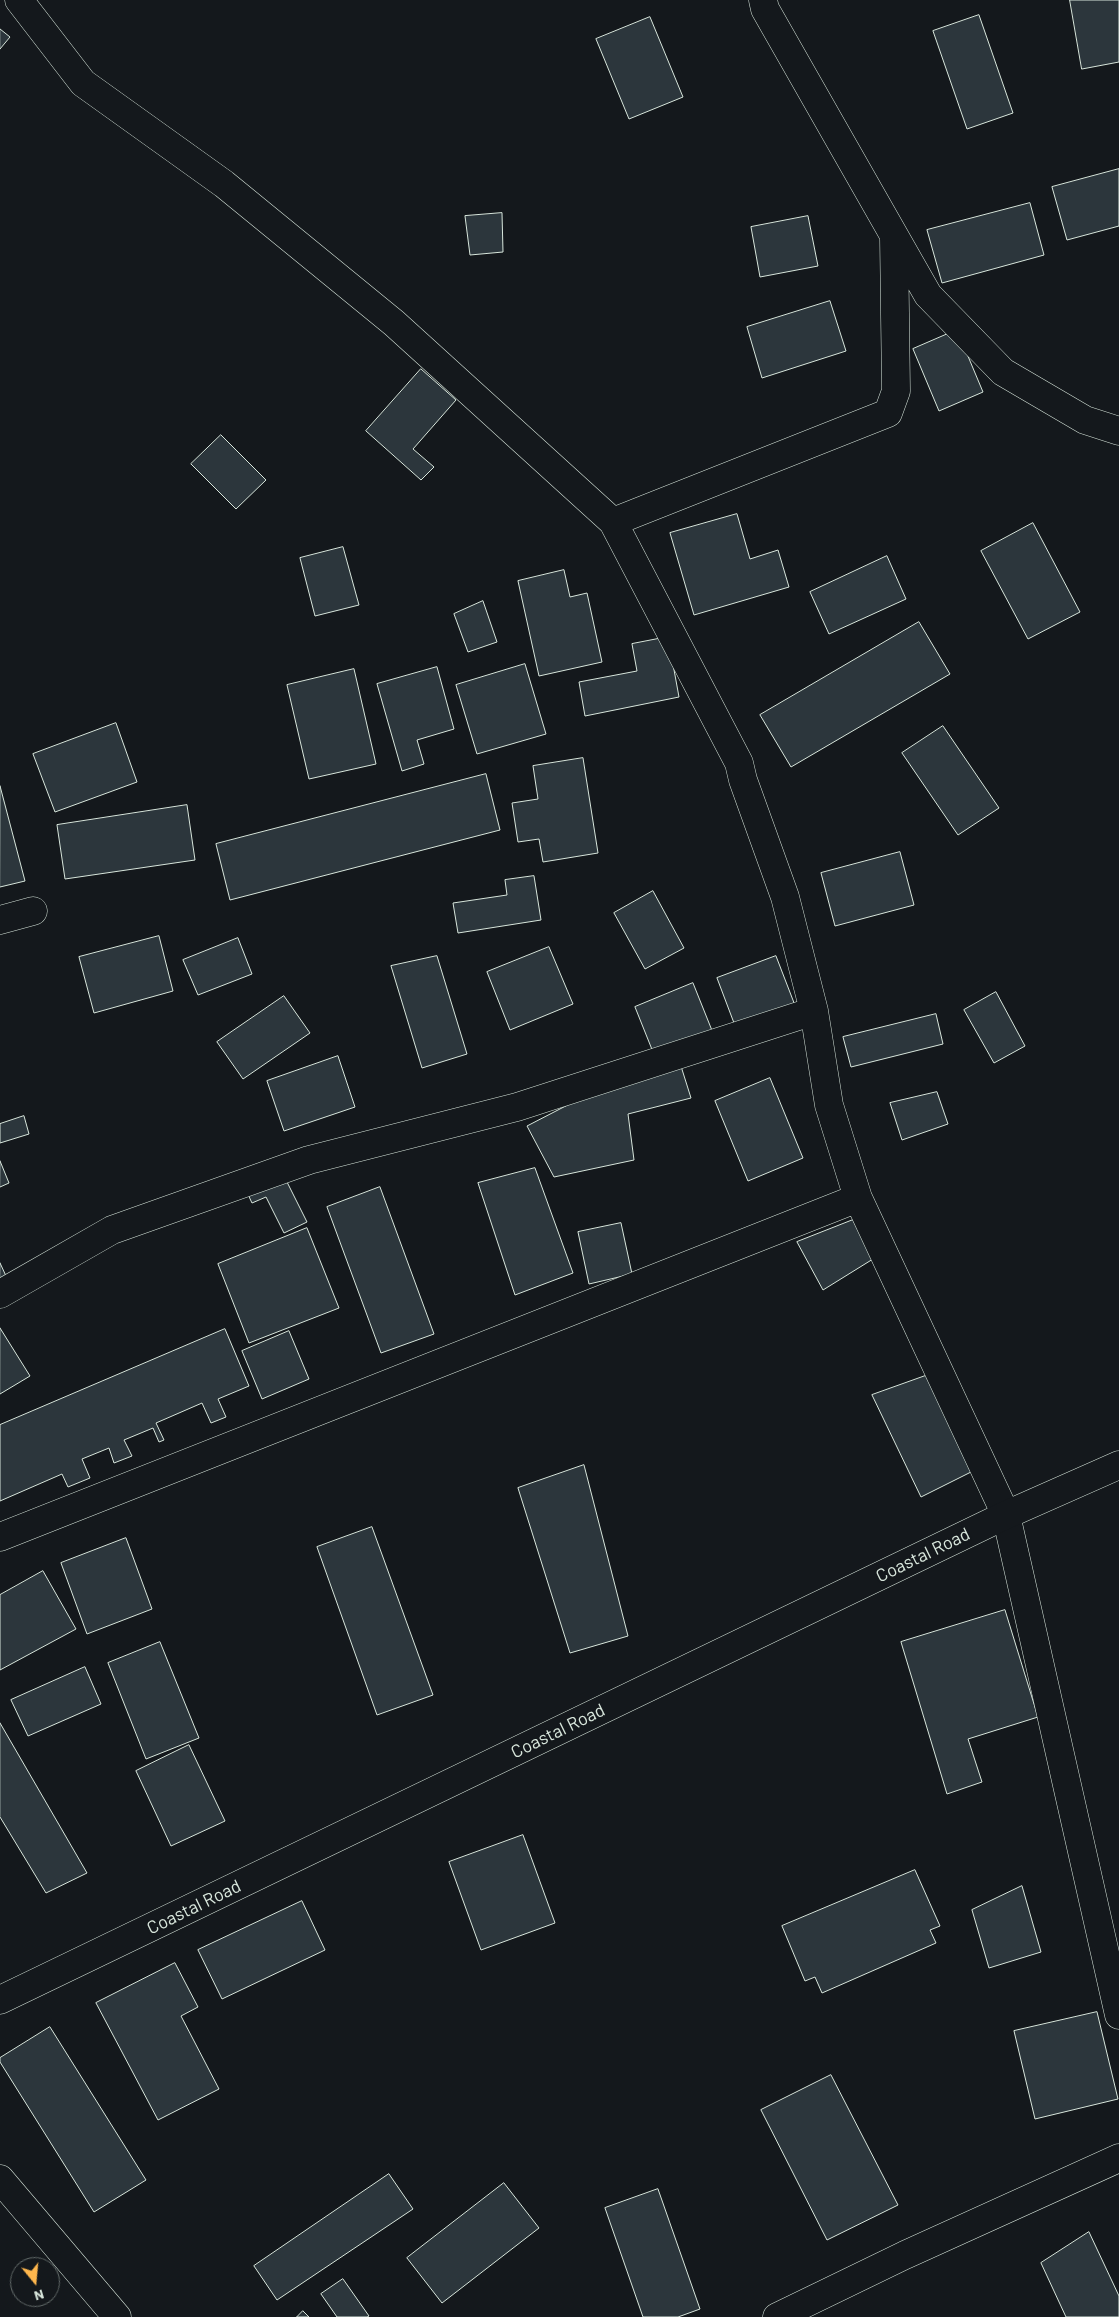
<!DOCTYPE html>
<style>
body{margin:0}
#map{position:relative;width:1119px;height:2317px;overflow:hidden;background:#14181c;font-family:Barlow,sans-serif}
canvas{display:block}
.north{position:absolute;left:10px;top:2257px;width:50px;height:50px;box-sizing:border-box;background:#14181c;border:1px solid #626a69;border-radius:50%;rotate:163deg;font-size:14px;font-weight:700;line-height:20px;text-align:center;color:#d8e6dc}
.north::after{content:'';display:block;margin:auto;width:18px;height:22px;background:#ffb74d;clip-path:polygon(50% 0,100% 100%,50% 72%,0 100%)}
</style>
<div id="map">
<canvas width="1119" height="2317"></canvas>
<div class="north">N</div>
</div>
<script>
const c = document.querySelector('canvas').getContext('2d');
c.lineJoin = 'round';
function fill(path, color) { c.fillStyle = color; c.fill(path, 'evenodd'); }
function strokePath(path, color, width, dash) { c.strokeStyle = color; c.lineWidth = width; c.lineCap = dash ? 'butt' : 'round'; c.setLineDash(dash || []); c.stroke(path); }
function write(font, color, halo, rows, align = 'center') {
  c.font = font + ' Barlow,sans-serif'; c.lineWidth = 4; c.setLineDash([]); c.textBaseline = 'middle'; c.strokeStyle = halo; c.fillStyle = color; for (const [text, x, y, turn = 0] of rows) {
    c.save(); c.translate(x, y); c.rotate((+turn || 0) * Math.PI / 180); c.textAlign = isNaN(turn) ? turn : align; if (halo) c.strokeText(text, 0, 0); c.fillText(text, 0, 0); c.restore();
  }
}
const building = new Path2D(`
 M1070 0H1119V62L1082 69Z
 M979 15 1013 113 967 129 933 31Z
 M650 17 683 97 629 119 596 39Z
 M0 29 10 37 0 49Z
 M1119 169V226L1067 240 1052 187Z
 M1030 203 1044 255 942 283 927 230Z
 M502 213 503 252 470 255 465 216Z
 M808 216 818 266 760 277 751 227Z
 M830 301 846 351 762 378 747 327Z
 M957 330 983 392 939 411 913 349Z
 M421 369 456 400 413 449 434 467 421 480 366 431Z
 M221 435 266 480 236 509 191 464Z
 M737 514 750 559 778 550 789 587 694 615 670 533Z
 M1033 523 1080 612 1028 639 981 551Z
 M343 547 359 605 315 616 300 558Z
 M887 556 906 599 829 634 810 592Z
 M564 570 570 597 587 593 602 662 539 676 518 581Z
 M483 601 497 642 468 652 454 614Z
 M919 622 950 674 791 767 760 715Z
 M668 637 679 697 585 716 579 682 637 671 632 644Z
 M525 664 546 734 477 754 456 685Z
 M437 667 454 729 417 740 424 764 402 771 377 684Z
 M354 669 376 764 309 779 287 685Z
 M116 723 137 782 55 812 33 754Z
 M943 726 999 808 958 835 902 753Z
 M583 758 598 853 543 862 539 839 518 842 512 803 538 799 533 766Z
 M486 774 500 830 230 900 216 844Z
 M0 786 25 881 0 887Z
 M187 805 195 860 65 879 57 825Z
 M900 852 914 905 835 926 821 873Z
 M534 876 541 920 458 933 453 903 507 895 505 880Z
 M653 891 684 948 645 969 614 913Z
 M159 936 173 991 94 1013 79 957Z
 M238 938 252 974 198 995 183 960Z
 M549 947 573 1004 510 1030 487 972Z
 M437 956 467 1054 422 1068 391 966Z
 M776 956 796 1008 737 1031 717 978Z
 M693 983 715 1038 657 1062 635 1007Z
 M996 992 1025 1046 994 1063 964 1010Z
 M284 996 310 1033 243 1079 217 1042Z
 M936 1014 943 1044 851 1067 843 1037Z
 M338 1056 355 1107 284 1131 267 1081Z
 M680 1063 691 1098 628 1114 634 1160 554 1177 527 1126 616 1080Z
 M770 1078 803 1158 748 1181 715 1101Z
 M937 1092 948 1124 902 1140 890 1103Z
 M24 1116 29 1134 0 1143V1124Z
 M0 1161 9 1183 0 1187Z
 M535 1168 573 1273 515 1295 478 1183Z
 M281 1170 307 1222 284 1233 266 1197 252 1203 245 1188Z
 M380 1187 434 1334 381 1353 327 1207Z
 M853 1220 873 1259 823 1290 797 1242Z
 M621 1223 632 1274 589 1284 578 1232Z
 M307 1228 339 1308 249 1343 218 1264Z
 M0 1263 6 1276 0 1278Z
 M0 1328 30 1376 0 1394Z
 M225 1329 249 1386 218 1399 226 1417 211 1423 202 1403 156 1423 164 1440 159 1442 153 1428 124 1440 132 1456 114 1463 109 1448 82 1459 90 1478 68 1487 62 1474 0 1501V1425Z
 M289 1331 309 1379 262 1399 242 1351Z
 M928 1375 971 1472 921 1497 872 1395Z
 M584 1465 628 1636 570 1653 518 1488Z
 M372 1527 433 1695 377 1715 317 1547Z
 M126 1538 152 1609 87 1634 61 1563Z
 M43 1571 76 1629 0 1670V1595Z
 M1005 1610 1038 1717 968 1739 982 1782 947 1794 901 1642Z
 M160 1642 199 1738 146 1759 108 1663Z
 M85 1667 101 1704 28 1736 11 1700Z
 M0 1723 87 1873 46 1893 0 1817Z
 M189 1745 225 1821 171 1846 136 1771Z
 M523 1835 555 1923 481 1950 449 1862Z
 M915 1870 940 1926 930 1930 936 1943 822 1993 815 1977 805 1981 782 1926Z
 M1022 1886 1041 1952 989 1968 972 1910Z
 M302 1901 325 1950 222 1999 198 1950Z
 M175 1963 198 2007 181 2016 219 2089 158 2120 96 2003Z
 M1097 2012 1118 2099 1035 2119 1014 2031Z
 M50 2027 146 2180 94 2212 0 2062V2058Z
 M831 2075 898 2205 827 2240 761 2110Z
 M389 2174 413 2209 277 2300 254 2266Z
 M504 2183 539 2228 442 2303 407 2258Z
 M658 2189 700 2309 678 2317H643L605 2208Z
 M1089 2232 1119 2296V2317H1066L1041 2263Z
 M343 2279 369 2316 367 2317H337L321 2294Z
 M303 2311 309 2317H297Z`);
const minor = new Path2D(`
 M19 0 83 83 224 184 394 323 613 522 739 763 743 780 785 897 814 1011 829 1105 858 1198 1006 1515 1119 2015
 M763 0 765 9 928 295 1003 372 1085 420 1119 431
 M613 522 888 413 896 391 894 237
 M0 920 33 911
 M0 1294 112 1230 309 1160 517 1107 814 1011
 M0 1537 858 1198
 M0 2179 117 2317
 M777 2317 905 2255 1119 2158`);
const major = new Path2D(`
 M0 2000 1006 1515 1119 1465`);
const streetNames = [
 ["Coastal Road",923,1555,-26],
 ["Coastal Road",558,1731,-26],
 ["Coastal Road",194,1907,-26]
];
fill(building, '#2c363c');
strokePath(building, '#d8e6dc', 1);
strokePath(minor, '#d8e6dc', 29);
strokePath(major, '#d8e6dc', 29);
strokePath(minor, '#14181c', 28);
strokePath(major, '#14181c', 28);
write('18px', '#d8e6dc', '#14181c', streetNames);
</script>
